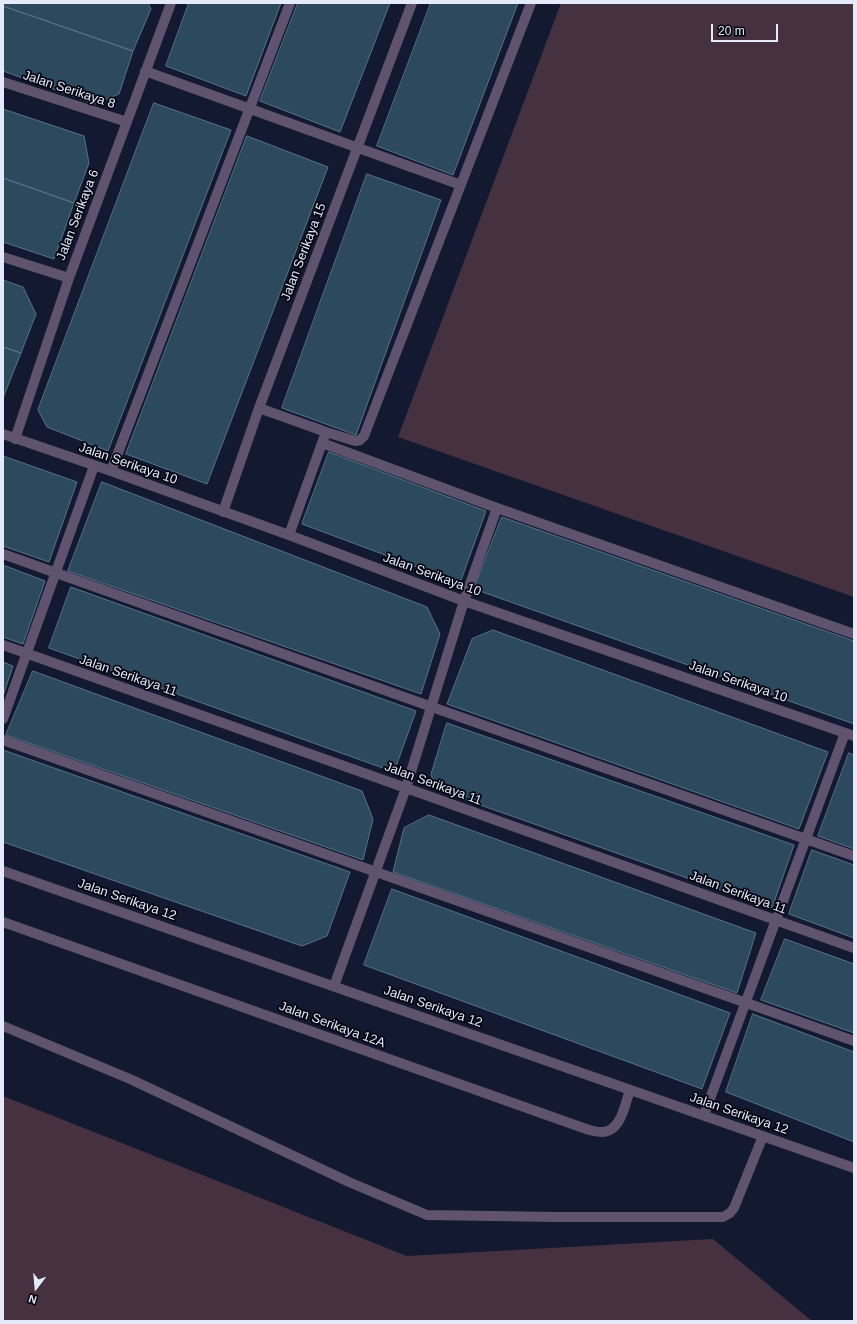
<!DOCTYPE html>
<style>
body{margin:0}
#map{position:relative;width:857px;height:1324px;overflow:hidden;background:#131931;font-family:Arial,sans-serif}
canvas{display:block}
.frame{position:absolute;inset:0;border:4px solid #e5eafb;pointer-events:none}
.north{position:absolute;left:16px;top:1268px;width:40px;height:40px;-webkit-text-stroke:3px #04050f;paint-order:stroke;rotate:196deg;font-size:11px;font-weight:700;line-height:16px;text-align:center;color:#e5eafb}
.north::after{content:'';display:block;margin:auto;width:14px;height:18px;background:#e5eafb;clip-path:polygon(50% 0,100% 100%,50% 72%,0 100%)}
.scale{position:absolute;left:711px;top:24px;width:67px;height:18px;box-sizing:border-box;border:2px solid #e5eafb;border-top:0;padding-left:5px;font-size:12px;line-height:14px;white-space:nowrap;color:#e5eafb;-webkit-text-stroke:3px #04050f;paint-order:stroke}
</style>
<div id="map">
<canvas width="857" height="1324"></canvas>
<div class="frame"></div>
<div class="north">N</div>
<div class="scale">20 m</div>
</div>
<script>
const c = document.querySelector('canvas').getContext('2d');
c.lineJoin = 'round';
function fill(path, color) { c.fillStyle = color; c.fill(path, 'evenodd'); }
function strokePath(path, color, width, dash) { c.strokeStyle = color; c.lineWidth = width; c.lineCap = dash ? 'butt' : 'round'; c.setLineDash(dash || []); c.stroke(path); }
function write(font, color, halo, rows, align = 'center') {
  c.font = font + ' Arial,sans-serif'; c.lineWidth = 3.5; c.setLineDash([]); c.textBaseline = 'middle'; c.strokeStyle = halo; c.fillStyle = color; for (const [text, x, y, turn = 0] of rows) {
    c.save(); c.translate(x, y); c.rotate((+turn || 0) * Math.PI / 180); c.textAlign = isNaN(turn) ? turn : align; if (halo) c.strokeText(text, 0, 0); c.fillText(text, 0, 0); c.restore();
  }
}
const green = new Path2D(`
 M561 3H854V597L398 437Z
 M3 1096 407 1256 713 1239 812 1321H3Z`);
const building = new Path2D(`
 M3 3H148L151 9 133 51 3 6Z
 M189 3H281L246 96 166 66Z
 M298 3H390L340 132 260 101Z
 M431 3H518L453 175 377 146Z
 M3 6 133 51 119 94 95 104 3 71Z
 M154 103 231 130 108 451 47 427 38 410Z
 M3 109 84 136 89 163 74 203 3 178Z
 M247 136 328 167 207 484 126 454Z
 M367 174 441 200 356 435 282 408Z
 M3 178 74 203 54 259 3 242Z
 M3 280 23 287 36 314 21 353 3 347Z
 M3 347 21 353 3 398Z
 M329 452 486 511 460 583 302 524Z
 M3 456 77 482 49 562 3 546Z
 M102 482 427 607 440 634 421 694 68 571Z
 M502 517 854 641V724L474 589Z
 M3 565 45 581 23 644 3 637Z
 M71 587 416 711 394 772 49 648Z
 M493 630 828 752 799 829 447 704 472 639Z
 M3 662 13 666 3 696Z
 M33 671 362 791 373 819 363 860 6 735Z
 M447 723 794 845 772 908 438 790 431 775Z
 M3 750 350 872 327 936 302 946 3 842Z
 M849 753 854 755V849L818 836Z
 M429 815 756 933 737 993 393 872 404 828Z
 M812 850 854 865V938L789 914Z
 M392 889 730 1013 702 1089 364 965Z
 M785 939 854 964V1033L761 1000Z
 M753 1014 854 1052V1142L726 1092Z`);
const minor = new Path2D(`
 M145 71 461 185
 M3 82 127 122
 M3 257 69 278
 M259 408 326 432
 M3 434 111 471 289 535 464 601 854 736
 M15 439 69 278 171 3
 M322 443 497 508 854 634
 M111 471 290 3
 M223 512 259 408 412 3
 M289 535 326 432 355 441 360 440 364 436 531 3
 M3 554 432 707 854 856
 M3 645 406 788 854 948
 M3 719 94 466
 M3 740 854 1041
 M3 871 854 1168
 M3 922 589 1130C593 1131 598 1132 602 1132 621 1132 625 1104 630 1090
 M334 986 406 788 464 601 497 508
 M3 1026 130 1079 349 1182 427 1215 556 1217H723L730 1213 734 1208 763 1136
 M704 1115 845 733`);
const streetNames = [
 ["Jalan Serikaya 8",69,90,18],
 ["Jalan Serikaya 6",78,215,-69],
 ["Jalan Serikaya 15",304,252,-69],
 ["Jalan Serikaya 10",128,464,19],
 ["Jalan Serikaya 10",432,575,20],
 ["Jalan Serikaya 11",128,676,19],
 ["Jalan Serikaya 10",738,682,19],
 ["Jalan Serikaya 11",433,784,20],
 ["Jalan Serikaya 11",738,893,20],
 ["Jalan Serikaya 12",127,900,19],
 ["Jalan Serikaya 12",433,1007,19],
 ["Jalan Serikaya 12A",332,1025,20],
 ["Jalan Serikaya 12",739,1114,19]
];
fill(green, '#453140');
fill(building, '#2d495d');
strokePath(building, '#557388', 1);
strokePath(minor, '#5f536f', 10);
write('13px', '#e5eafb', '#04050f', streetNames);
</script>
